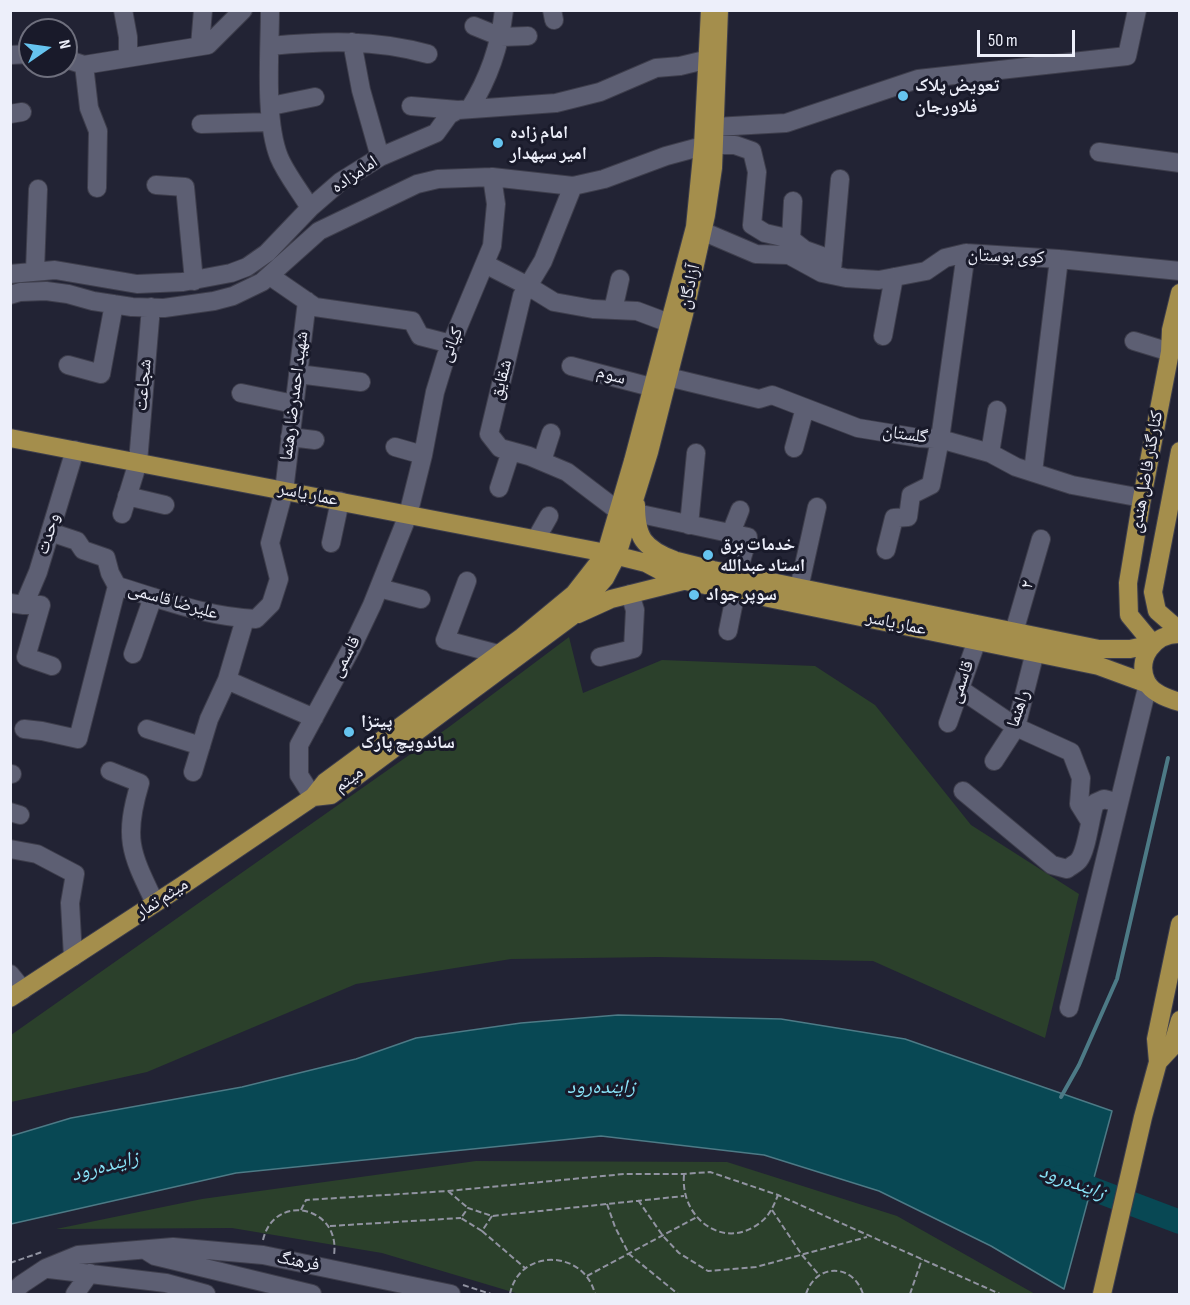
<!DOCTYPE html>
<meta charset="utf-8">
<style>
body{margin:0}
#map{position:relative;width:1190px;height:1305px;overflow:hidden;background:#222334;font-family:"Sofia Sans Condensed",sans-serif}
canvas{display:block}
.frame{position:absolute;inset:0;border:12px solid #edeffa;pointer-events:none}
.north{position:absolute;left:18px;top:18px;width:60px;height:60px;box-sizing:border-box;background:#191a2a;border:2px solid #6e6f7d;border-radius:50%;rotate:77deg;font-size:16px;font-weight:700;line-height:24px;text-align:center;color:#edeffa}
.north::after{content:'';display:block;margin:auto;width:21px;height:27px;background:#66c4ef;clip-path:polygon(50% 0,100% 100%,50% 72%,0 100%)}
.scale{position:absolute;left:977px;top:30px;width:98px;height:27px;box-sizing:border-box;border:3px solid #edeffa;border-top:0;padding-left:8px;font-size:18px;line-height:21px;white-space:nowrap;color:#edeffa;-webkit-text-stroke:4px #191a2a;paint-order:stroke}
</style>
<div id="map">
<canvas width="1190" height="1305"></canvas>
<div class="frame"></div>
<div class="north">N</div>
<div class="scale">50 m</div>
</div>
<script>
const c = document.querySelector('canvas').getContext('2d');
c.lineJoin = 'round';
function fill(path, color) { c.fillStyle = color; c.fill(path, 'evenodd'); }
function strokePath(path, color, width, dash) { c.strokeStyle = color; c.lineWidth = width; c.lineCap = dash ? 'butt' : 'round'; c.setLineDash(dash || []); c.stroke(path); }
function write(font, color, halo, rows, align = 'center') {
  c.font = font + ' "Sofia Sans Condensed","Noto Naskh Arabic",sans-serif'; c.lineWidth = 6; c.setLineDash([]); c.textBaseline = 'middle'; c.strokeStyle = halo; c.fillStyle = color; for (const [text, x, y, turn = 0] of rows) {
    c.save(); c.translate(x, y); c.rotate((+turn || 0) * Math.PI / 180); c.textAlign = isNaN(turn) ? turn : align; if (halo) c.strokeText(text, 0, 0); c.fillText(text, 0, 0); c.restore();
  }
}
const green = new Path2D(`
 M569 637 583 693 662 660 815 666 875 705 971 825 1079 894 1045 1038 873 961 657 957 511 959 356 984 147 1072 11 1102V1035L449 727Z
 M476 1161 727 1162 897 1216 1035 1294H519L382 1253 232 1228 56 1229 202 1199Z`);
const water = new Path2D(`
 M618 1015 781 1019 905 1039 1112 1111 1064 1289 991 1246 879 1191 764 1155 601 1136 236 1173 11 1224V1136L71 1118 242 1087 356 1059 416 1038 521 1023Z`);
const stream = new Path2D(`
 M1061 1097 1079 1065 1117 979 1168 758`);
const river = new Path2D(`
 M1061 1177 1180 1222`);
const path = new Path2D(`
 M684 1175C680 1218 724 1252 761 1222 770 1215 774 1205 778 1195
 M448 1191 468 1208
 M638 1200 663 1236 679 1253 708 1271 756 1267 867 1237
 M607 1204 615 1227 629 1254 678 1294
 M301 1210 306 1200 448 1191 624 1174H684L710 1172 778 1195 1000 1294
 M772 1210 802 1255 819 1275
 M492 1216 482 1231 461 1218 468 1208 492 1216 684 1196
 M330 1226 461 1218
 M482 1231 525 1268
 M263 1240C274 1192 341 1206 334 1255
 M10 1263 42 1252
 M587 1276 697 1217
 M463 1285 491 1294
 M510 1294C519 1248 584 1249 595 1294
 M806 1294C816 1263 853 1263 863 1294
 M910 1294 922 1259`);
const minor = new Path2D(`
 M123 10 128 37V58
 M270 10C270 52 264 119 279 157 286 174 300 191 310 208
 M552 10 554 20
 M474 26 501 37 528 36
 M352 42 361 90 380 157
 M200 46 203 10
 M270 46C325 41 374 39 428 54
 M10 55 30 54
 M66 59 84 65 208 45 243 10
 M84 65 89 108 98 131 97 188
 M271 106 315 97
 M411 106 458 110
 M470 108C489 78 500 45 504 10
 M10 114 22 112
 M201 124 271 122
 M715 127 786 123 918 79 1127 56 1137 10
 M714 145H735L752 151 757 172 752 225 765 233 791 239 805 250 833 260
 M1099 152 1180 163
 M156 185 185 187 194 281
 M573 186 543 261 522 296 489 434 500 448 529 456 567 472 617 510
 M702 231 756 254 789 255 822 273 846 278 879 280 926 271 945 258 966 253 1059 259 1180 271
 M791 239 793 201
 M485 264 528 286 554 302 593 309 637 311 669 323
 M832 270 840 179
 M35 271 38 189
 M10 274 55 270 137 284 183 282 231 273 247 267 267 253 310 208 340 182 380 157 436 133 449 115 458 110 556 103 600 92 656 68 680 66 709 59
 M270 276 315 307 412 321 420 336 451 344
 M10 295 20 292 46 291 68 294 93 301 132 307 164 308 214 301 233 296 262 282 319 231 417 184 438 179 492 177 573 186 604 179 666 156 703 146
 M613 310 620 279
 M883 336 894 277
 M1134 341 1170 352
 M68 365 101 374 114 304
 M571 366 651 387
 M298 374 361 382
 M668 377 759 399 772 395 858 428 919 438 940 439 990 453 1016 467 1072 485 1142 498
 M241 393 294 404
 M290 437 315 440
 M395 447 423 455
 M794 448 805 408
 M990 453 997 410
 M542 461 551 433
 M1033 472 1059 259
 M499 488 511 451
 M127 496 165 505
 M636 513 748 537 737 575
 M122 514 138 462 151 307
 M689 525 696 453
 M50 532 77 541 83 550 106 558 110 573 117 586C164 600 207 617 256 619L271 604 279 579 270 543 284 491 307 301
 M731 533 740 510
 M536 539 549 516
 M331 543 340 501
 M886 550 894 518 908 517 911 495 931 485 940 439 966 253
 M467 581 445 640 498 654
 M379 588 421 599
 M799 588 817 507
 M10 603 24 605 38 572 75 450
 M24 605H41L26 657 52 666
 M728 631 736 591
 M1014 632 1041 539
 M133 654 153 597
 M600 657 633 649 635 610 630 594
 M227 680 314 718
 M960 689 1016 727 1071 752 1081 778 1079 804 1089 820
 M948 723 977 640
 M24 729 42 731 78 739 117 586
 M147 729 201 746
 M994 761 1016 727 1035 652
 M110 771 140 783C123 839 131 853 155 903
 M193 772 209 719 227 680 245 619
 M10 774H12
 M963 791 1052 865 1067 869C1071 866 1077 863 1079 860 1087 850 1090 817 1095 803L1104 799 1119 803
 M313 797 299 775V745L352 647 372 605 408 515 423 455 435 392 446 356 492 246 496 204 492 177
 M10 812 20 815
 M10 849 37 854 75 874 70 903 73 957
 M10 974 23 990
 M1069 1008 1148 684
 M147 1251 155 1256 312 1294
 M49 1269 166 1283 206 1294
 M11 1294 22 1284 46 1268 78 1255 173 1247 263 1255 451 1294
 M75 1294 90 1273`);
const major = new Path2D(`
 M710 10 703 146 695 227 633 461 606 553 574 594 522 637 325 782 313 797 331 795 571 617 605 578 617 555 649 452 684 314 706 215 713 168 719 10
 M10 438 606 553 646 563 676 579 1099 666 1148 684
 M1180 451 1153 592 1157 611 1180 631
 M636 505C636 537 643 548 674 560
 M646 563 677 561 713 570 1099 649H1130L1153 644
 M578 614 611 599 683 581
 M1180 634C1154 633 1135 659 1147 683 1153 693 1169 699 1180 702
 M1153 644 1129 615 1128 583 1142 498 1170 352 1171 330 1180 293
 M10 998 183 885 313 797
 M1158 1062 1172 1047 1180 1020
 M1102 1294 1143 1117 1158 1062 1156 1039 1180 924`);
const markers = [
 [903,96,6,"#66c4ef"],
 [498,143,6,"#66c4ef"],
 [708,555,6,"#66c4ef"],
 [694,595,6,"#66c4ef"],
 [349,732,6,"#66c4ef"]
];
const poiNames = [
 ["تعویض پلاک",915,86],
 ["فلاورجان",915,107],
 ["امام زاده",510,133],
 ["امیر سپهدار",510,154],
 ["خدمات برق",720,545],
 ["استاد عبدالله",720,566],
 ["سوپر جواد",706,595],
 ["پیتزا",361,722],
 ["ساندویچ پارک",361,743]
];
const streetNames = [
 ["امامزاده",355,175,-34],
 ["کوی بوستان",1006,257,2],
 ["آزادگان",690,287,-77],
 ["کیانی",452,345,-68],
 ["سوم",611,376,15],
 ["شقایق",502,380,-76],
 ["شجاعت",144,385,-85],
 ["شهید احمدرضا رهنما",295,396,-83],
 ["گلستان",905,435,8],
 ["کنارگذر فاضل هندی",1147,472,-80],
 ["عمار یاسر",308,495,11],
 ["وحدت",49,534,-73],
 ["۲",1028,585,-74],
 ["علیرضا قاسمی",173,602,16],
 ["عمار یاسر",896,624,12],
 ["قاسمی",346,657,-62],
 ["قاسمی",962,682,-71],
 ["راهنما",1019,709,-72],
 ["میثم",349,780,-37],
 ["میثم تمار",162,899,-33],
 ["فرهنگ",298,1262,11]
];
const waterNames = [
 ["زاینده‌رود",601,1088],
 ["زاینده‌رود",105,1167,-15],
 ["زاینده‌رود",1072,1183,20]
];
fill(green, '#2b402b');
fill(water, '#084854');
strokePath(water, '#4d7a86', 1.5);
strokePath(stream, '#4d7a86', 4);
strokePath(river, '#084854', 24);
strokePath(minor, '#3e3e4c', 20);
strokePath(major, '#3e3e4c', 20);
strokePath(path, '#9193a1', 2, [6, 3]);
strokePath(minor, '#5d5f73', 18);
strokePath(major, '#a48e4c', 18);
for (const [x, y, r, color] of markers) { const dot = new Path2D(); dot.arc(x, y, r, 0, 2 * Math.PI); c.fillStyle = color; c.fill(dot); strokePath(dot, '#191a2a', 2); }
write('bold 18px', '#edeffa', '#191a2a', poiNames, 'left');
write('18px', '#edeffa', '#191a2a', streetNames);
write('italic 20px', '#8ae5fa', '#191a2a', waterNames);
</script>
